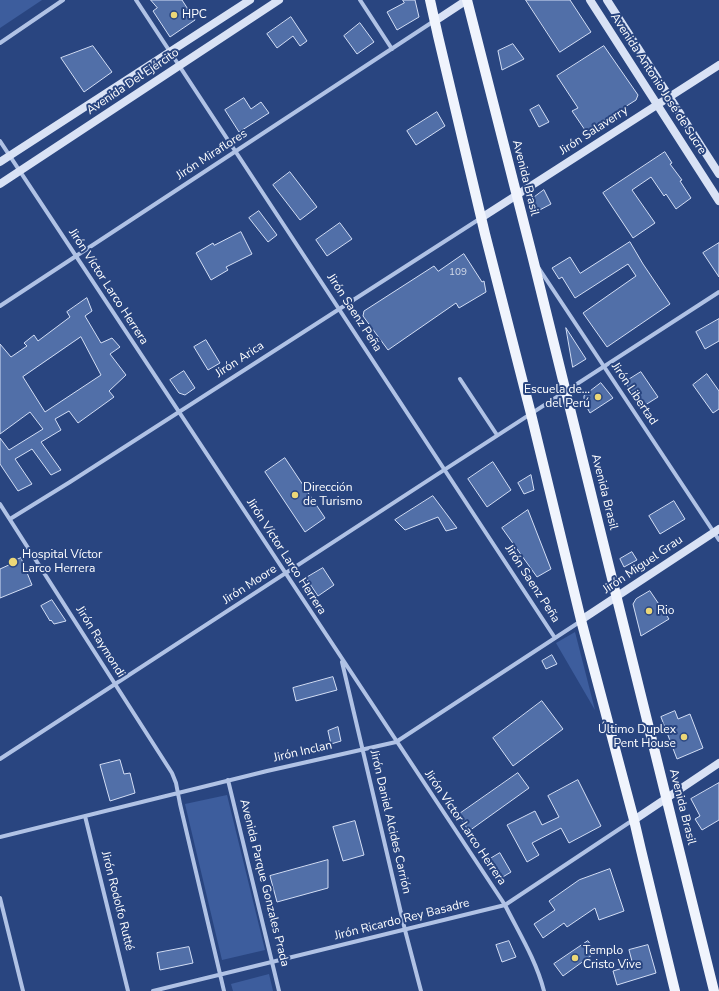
<!DOCTYPE html>
<meta charset="utf-8">
<style>
body{margin:0}
canvas{display:block;background:#294580}
</style>
<canvas width="719" height="991"></canvas>
<script>
const c = document.querySelector('canvas').getContext('2d');
c.lineJoin = 'round';
function fill(path, color) { c.fillStyle = color; c.fill(path, 'evenodd'); }
function strokePath(path, color, width, dash) { c.strokeStyle = color; c.lineWidth = width; c.lineCap = dash ? 'butt' : 'round'; c.setLineDash(dash || []); c.stroke(path); }
function write(font, color, halo, rows, align = 'center') {
  c.font = font + ' "Nunito Sans",sans-serif'; c.lineWidth = 4; c.setLineDash([]); c.textBaseline = 'middle'; c.strokeStyle = halo; c.fillStyle = color; for (const [text, x, y, turn = 0] of rows) {
    c.save(); c.translate(x, y); c.rotate((+turn || 0) * Math.PI / 180); c.textAlign = isNaN(turn) ? turn : align; if (halo) c.strokeText(text, 0, 0); c.fillText(text, 0, 0); c.restore();
  }
}
const green = new Path2D(`
 M0 0H42L0 28Z
 M575 632 595 710 556 643Z
 M227 795 265 950 222 960 185 804Z
 M269 974 273 991H233L231 984Z`);
const building = new Path2D(`
 M151 0H182L195 20 170 37 153 11 157 8Z
 M403 0H415L419 17 397 30 387 12 404 3Z
 M526 0H570L591 32 560 52Z
 M291 17 307 41 300 46 293 36 277 48 267 34Z
 M360 23 374 42 357 54 344 36Z
 M513 44 524 59 502 70 498 51Z
 M93 46 112 72 84 92 61 58Z
 M604 46 638 95 636 100 606 119 587 133 572 111 578 108 557 76Z
 M244 98 251 109 261 102 269 113 239 132 225 110Z
 M539 105 549 122 539 127 530 110Z
 M437 112 445 126 416 145 407 131Z
 M665 152 672 163 670 164 682 180 680 181 691 198 676 209 666 194 664 196 651 177 632 190 655 223 633 238 603 193Z
 M290 172 317 207 300 220 273 185Z
 M544 190 551 204 534 213 530 205 533 198Z
 M259 211 277 235 268 242 249 218Z
 M340 223 352 239 327 256 316 240Z
 M241 232 252 254 226 267 228 270 211 280 196 253 213 243 214 245Z
 M630 242 643 264 670 304 607 347 583 313 636 276 628 264 575 298 562 277 559 279 552 268 570 257 580 273Z
 M719 243V277L703 253Z
 M464 254 482 282 484 281 486 292 459 308 456 303 388 350 363 316 364 311 434 266 438 271Z
 M87 298 92 311 85 316 101 343 112 338 120 347 110 354 126 375 109 391 114 397 78 423 69 411 55 419 61 430 41 442 61 470 51 475 32 449 15 459 32 484 18 491 0 464V438L9 450 43 429 30 412 0 434V344L11 357 27 346 24 343 34 335 38 341 70 317 67 312ZM81 337 101 375 45 412 23 377Z
 M719 319V341L705 349 696 332Z
 M566 328 586 359 573 367Z
 M206 340 220 363 208 370 194 347Z
 M184 371 195 388 185 395 179 393 170 380Z
 M641 372 658 397 642 407 625 382Z
 M707 374 719 391V409L713 413 693 385Z
 M601 383 613 398 590 413 584 402V396Z
 M285 458 325 518 305 532 265 472Z
 M493 462 511 490 487 507 468 479Z
 M531 475 534 490 524 494 518 483Z
 M433 496 457 528 446 531 438 517 405 530 395 520Z
 M674 501 685 519 660 534 649 516Z
 M528 510 551 569 537 577 502 528Z
 M632 552 637 560 624 567 620 559Z
 M21 558 32 585 0 598V569L11 564 10 563Z
 M323 568 334 585 318 596 306 578Z
 M650 591 669 619 641 636 633 604 636 599Z
 M52 600 66 621 54 624 51 620 50 621 41 606Z
 M552 655 557 664 546 669 542 661Z
 M333 677 337 690 296 701 293 688Z
 M542 701 563 729 513 766 493 738Z
 M675 711 678 719 690 714 703 748 677 759 661 717Z
 M338 727 341 741 331 744 328 731Z
 M120 760 124 774 130 773 135 793 110 801 100 765Z
 M518 773 529 788 469 831 458 815Z
 M578 780 601 826 569 843 561 828 532 843 539 855 527 862 507 825 535 811 542 825 559 817 548 796Z
 M719 783V820L702 830 695 819 700 816 691 799Z
 M355 821 364 855 343 861 333 827Z
 M500 853 511 872 501 878 490 859Z
 M328 860V888L277 902 270 876Z
 M610 869 624 911 599 920 595 908 567 927 564 923 543 938 534 924 555 910 549 901 579 880Z
 M509 941 516 957 502 962 496 945Z
 M588 941 596 952 563 976 554 964Z
 M648 945 656 973 617 985 613 971 633 965 629 950Z
 M189 947 193 963 160 970 157 953Z`);
const street = new Path2D(`
 M136 0 555 638
 M360 0 392 49
 M0 43 63 0
 M0 141 505 905C519 933 536 960 544 991
 M538 267 719 540
 M0 306 434 21
 M460 379 497 435
 M0 504 115 684 172 773 176 783 180 804 224 991
 M10 519 70 482 481 218
 M342 662 405 930 421 991
 M0 759C239 603 479 447 719 292
 M228 780 279 991
 M85 816 128 991
 M0 837 267 771 396 742 581 621
 M0 898 23 991
 M153 991 505 905 633 820`);
const secondary = new Path2D(`
 M590 0 719 201
 M607 0 719 174
 M435 21 467 0
 M0 162 250 0
 M0 184 279 0
 M481 218 719 65
 M581 620 719 529
 M634 820 719 763`);
const primary = new Path2D(`
 M430 0 438 36 485 234 531 414 581 620 634 820 641 850 675 991
 M467 0 533 259 714 991`);
const markers = [
 [174,15,4,"#ecd777"],
 [598,397,4,"#ecd777"],
 [295,495,4,"#ecd777"],
 [13,562,5,"#ecd777"],
 [649,611,4,"#ecd777"],
 [684,737,4,"#ecd777"],
 [575,958,4,"#ecd777"]
];
const numberNames = [
 ["109",458,273]
];
const poiNames = [
 ["HPC",182,15],
 ["Escuela de...",590,390,"right"],
 ["del Perú",590,404,"right"],
 ["Dirección",303,488],
 ["de Turismo",303,502],
 ["Hospital Víctor",22,555],
 ["Larco Herrera",22,569],
 ["Rio",657,611],
 ["Último Duplex",676,730,"right"],
 ["Pent House",676,744,"right"],
 ["Templo",583,951],
 ["Cristo Vive",583,965]
];
const streetNames = [
 ["Avenida Del Ejército",133,82,-34],
 ["Avenida Antonio José de Sucre",658,84,57],
 ["Jirón Salaverry",594,131,-33],
 ["Jirón Miraflores",212,155,-33],
 ["Avenida Brasil",525,178,76],
 ["Jirón Víctor Larco Herrera",108,287,57],
 ["Jirón Saenz Peña",354,313,57],
 ["Jirón Arica",240,360,-33],
 ["Jirón Libertad",634,394,56],
 ["Avenida Brasil",604,492,76],
 ["Jirón Víctor Larco Herrera",286,557,57],
 ["Jirón Miguel Grau",643,565,-34],
 ["Jirón Saenz Peña",532,584,57],
 ["Jirón Moore",250,585,-33],
 ["Jirón Raymondi",100,642,58],
 ["Jirón Inclan",303,752,-13],
 ["Avenida Brasil",682,807,76],
 ["Jirón Daniel Alcides Carrión",390,822,77],
 ["Jirón Víctor Larco Herrera",465,828,56],
 ["Avenida Parque Gonzales Prada",264,883,76],
 ["Jirón Rodolfo Rutté",117,901,76],
 ["Jirón Ricardo Rey Basadre",402,920,-14]
];
fill(green, '#3d5d9d');
fill(building, '#516fa8');
strokePath(building, '#d3def5', 1);
strokePath(street, '#b0c2e5', 4);
strokePath(secondary, '#d9e2f5', 8);
strokePath(primary, '#f0f4fd', 10);
for (const [x, y, r, color] of markers) { const dot = new Path2D(); dot.arc(x, y, r, 0, 2 * Math.PI); c.fillStyle = color; c.fill(dot); strokePath(dot, '#294580', 1.5); }
write('10px', '#d4dbe9', null, numberNames);
write('12px', '#fff', '#294580', poiNames, 'left');
write('12px', '#fff', '#294580', streetNames);
</script>
